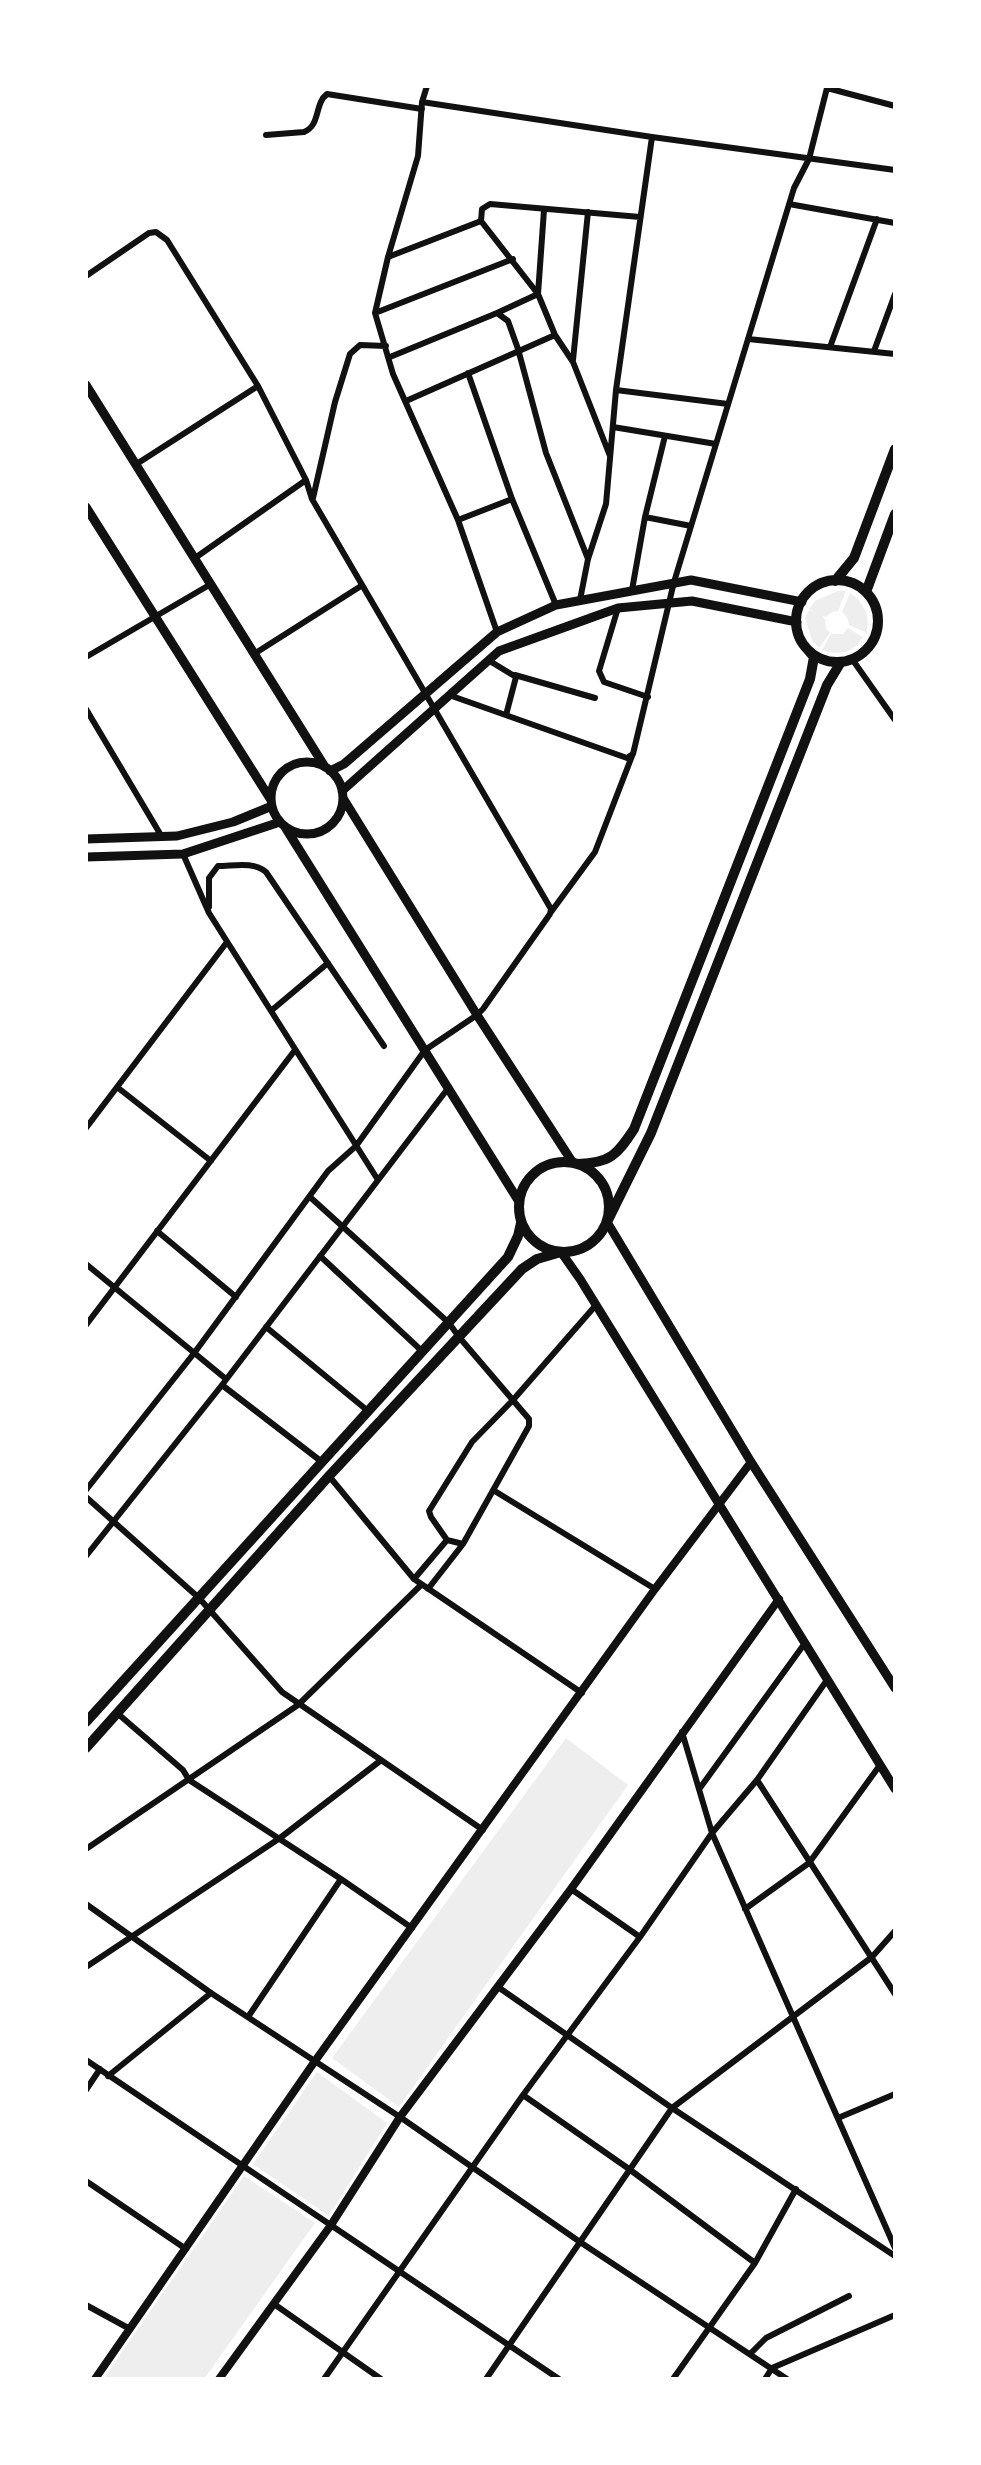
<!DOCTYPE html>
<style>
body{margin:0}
#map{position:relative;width:981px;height:2465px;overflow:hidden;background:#fff;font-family:"Playfair Display",serif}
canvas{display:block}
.frame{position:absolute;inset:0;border:88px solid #fff;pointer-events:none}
</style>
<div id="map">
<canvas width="981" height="2465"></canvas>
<div class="frame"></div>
</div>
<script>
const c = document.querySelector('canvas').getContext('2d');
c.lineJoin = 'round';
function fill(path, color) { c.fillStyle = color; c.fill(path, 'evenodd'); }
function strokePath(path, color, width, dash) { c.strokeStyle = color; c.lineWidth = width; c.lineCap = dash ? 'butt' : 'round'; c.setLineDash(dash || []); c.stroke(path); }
const green = new Path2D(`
 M838 591H846L838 611 832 612 826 617 822 616 825 619 826 628 830 633 819 648 812 640 805 618 809 610 815 613 809 609 815 601Z
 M850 593C865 603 870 616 867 633L849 625 847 617 842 612Z
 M848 628 863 637C854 653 839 656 822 650L831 634H843Z
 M566 1738 628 1785 399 2107 332 2058Z
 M317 2072 387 2123 329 2216 253 2164Z
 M244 2176 315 2223 204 2379H103Z`);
const minor = new Path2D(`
 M427 86 422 102 418 156 388 257 375 313 393 374 458 520 497 632
 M422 102 652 137 895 170
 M266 135 304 132C321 125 314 104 327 94L422 109
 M789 204 895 223
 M388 257 481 221
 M86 276 149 233 156 232 167 240 258 386 306 480 312 499 551 909 550 914 483 1009 477 1015 425 1050 356 1146 328 1171 195 1352 86 1490
 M375 313 513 259
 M497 313 538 294 544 210
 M748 339 895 354
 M830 347 877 219
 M874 351 895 294
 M390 357 497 313 508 321 518 349 546 453 588 559
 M573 360 588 212
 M468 373 512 499 556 605
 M616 390 728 404
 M406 401 555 335
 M613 427 716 444
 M610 456 573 362 555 335 538 294 481 221 482 209 490 204 640 217
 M135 465 258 386
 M313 498 335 402 350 354 360 345 386 346
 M645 517 691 526
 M458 520 512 499
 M195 558 306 480
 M632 590 645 517 665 436
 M580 600 588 559 606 504 616 390 652 137
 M618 608 599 671 604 682 648 697
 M254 654 361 586
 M86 657 211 584
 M852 659 895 720
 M488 660 516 677 506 715
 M515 675 595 698
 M449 695 627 758 633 754 674 582 794 188 809 159 827 88 895 106
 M86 709 162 837
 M183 854 209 913 378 1180
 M209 907V878L218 866C234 866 253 861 266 872L384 1046
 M551 912 595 852 632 756
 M272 1010 328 963
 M117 1087 211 1161
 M86 1128 227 942
 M310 1197 449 1323 459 1337 529 1419V1426L463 1544 447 1540
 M157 1231 236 1297
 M320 1256 423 1352
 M86 1264 226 1379
 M86 1325 295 1050
 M266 1327 368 1411
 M222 1385 322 1462
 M329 1476 414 1579
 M493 1490 655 1589
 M86 1497 199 1598 282 1692 483 1830
 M86 1556 222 1385 449 1087
 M428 1589 463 1544
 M582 1693 414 1579 447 1540 431 1517 429 1511 472 1442 513 1400 596 1305
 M117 1713 183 1770 189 1780 341 1879 412 1928
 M682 1732 712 1833 895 2248
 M757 1780 895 1994
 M700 1788 805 1643
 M86 1849 298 1705 421 1585
 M571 1889 640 1937
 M86 1904 211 1993 400 2117 580 2242 787 2379
 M745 1909 809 1863 880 1765
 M86 1967 280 1838 380 1761
 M498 1987 672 2108 895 2256
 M248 2017 341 1879
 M86 2060 559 2379
 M108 2076 211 1993
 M86 2090 100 2069
 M523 2095 629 2169 755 2263
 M838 2118 895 2094
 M86 2181 186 2249
 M274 2304 381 2379
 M86 2305 130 2329
 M750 2354 766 2338 849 2296
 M324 2379 523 2095 640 1937 712 1833 757 1780 827 1680
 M486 2379 672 2108 872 1957 895 1931
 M673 2379 755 2263 796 2189
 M765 2379 772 2368 895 2315`);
const tertiary = new Path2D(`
 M95 2379 315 2061 655 1589 751 1462
 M219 2379 331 2225 400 2117 571 1889 779 1599`);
const secondary = new Path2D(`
 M86 385 325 767
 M86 507 271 800
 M271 798a36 36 0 1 1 72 0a36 36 0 1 1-72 0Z
 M330 771 344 764 497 632 556 605 691 580 802 602
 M342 791 499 651 618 608 692 601 797 622
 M343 798 477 1015 573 1163
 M285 827 518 1200
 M86 839 177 836 233 822 272 806
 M86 857 183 854 280 822
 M607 1222 751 1462 895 1688
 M561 1252 580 1279 895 1789`);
const primary = new Path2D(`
 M796 621a41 41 0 1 1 82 0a41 41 0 1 1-82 0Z
 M835 581 854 558 895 449
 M866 592 895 514
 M519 1207a45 45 0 1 1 90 0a45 45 0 1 1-90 0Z
 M578 1164C610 1163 617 1155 634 1129L810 679 814 657 808 650
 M607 1222 651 1133 827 685 841 662
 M86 1722 508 1257 518 1236 521 1223
 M86 1748 329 1476 522 1269 537 1259 561 1252`);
fill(green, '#eee');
strokePath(minor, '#111', 6);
strokePath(tertiary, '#111', 8);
strokePath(secondary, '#111', 9);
strokePath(primary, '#111', 10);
</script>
